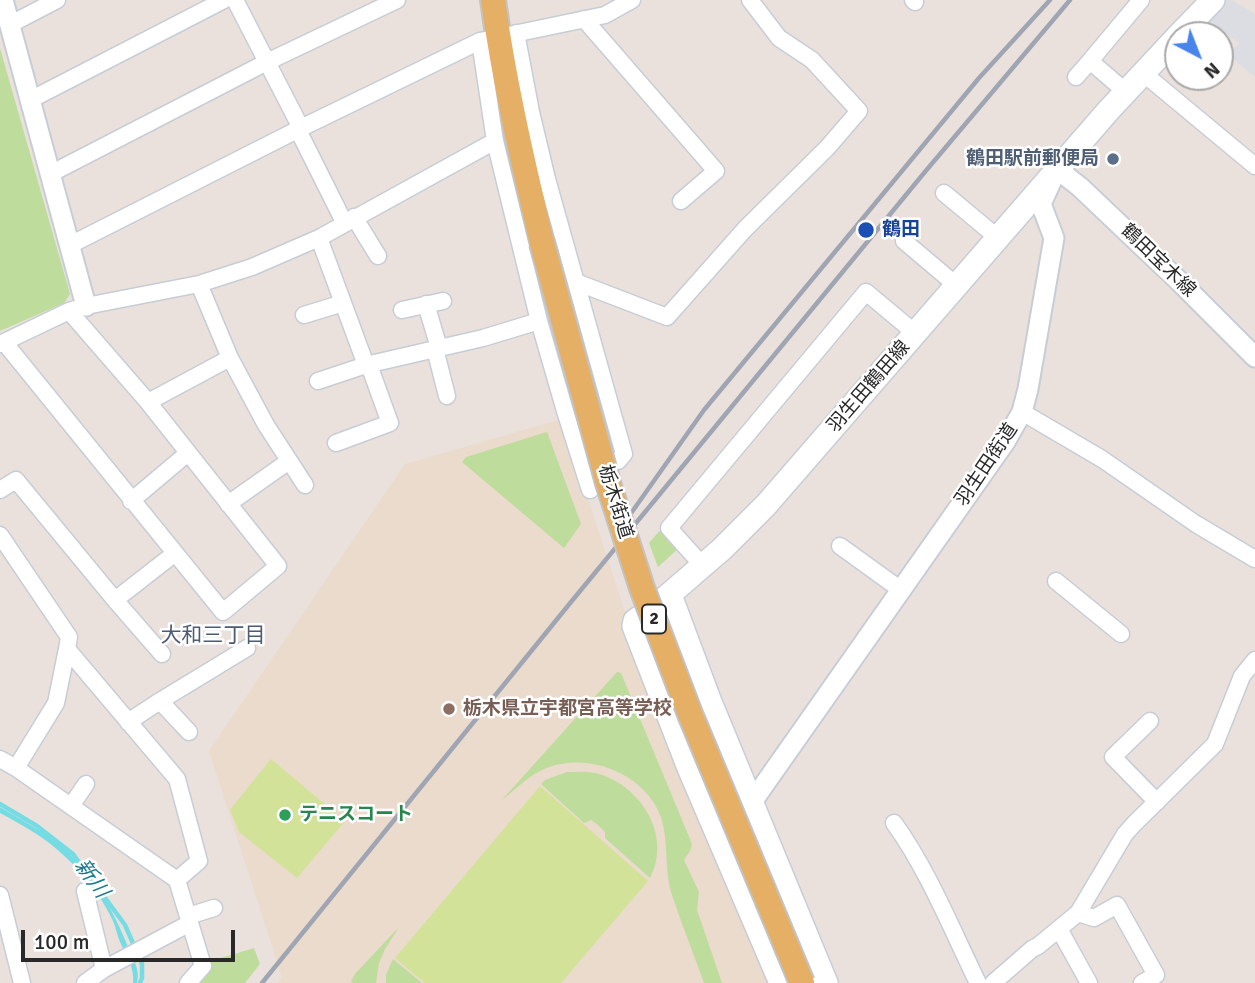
<!DOCTYPE html>
<meta charset="utf-8">
<style>
body{margin:0}
#map{position:relative;width:1255px;height:983px;overflow:hidden;background:#eae1dc;font-family:Signika,sans-serif}
canvas{display:block}
.north{position:absolute;left:1164px;top:21px;width:70px;height:70px;box-sizing:border-box;background:#fff;border:2px solid #a9a9a9;border-radius:50%;rotate:138deg;font-size:19px;font-weight:700;line-height:28px;text-align:center;color:#292929}
.north::after{content:'';display:block;margin:auto;width:24px;height:32px;background:#4885eb;clip-path:polygon(50% 0,100% 100%,50% 72%,0 100%)}
.scale{position:absolute;left:21px;top:930px;width:214px;height:32px;box-sizing:border-box;border:4px solid #292929;border-top:0;padding-left:9px;font-size:21px;line-height:24px;white-space:nowrap;color:#292929;-webkit-text-stroke:5px #fff;paint-order:stroke}
</style>
<div id="map">
<canvas width="1255" height="983"></canvas>
<div class="north">N</div>
<div class="scale">100 m</div>
</div>
<script>
const c = document.querySelector('canvas').getContext('2d');
c.lineJoin = 'round';
function fill(path, color) { c.fillStyle = color; c.fill(path, 'evenodd'); }
function strokePath(path, color, width, dash) { c.strokeStyle = color; c.lineWidth = width; c.lineCap = dash ? 'butt' : 'round'; c.setLineDash(dash || []); c.stroke(path); }
function write(font, color, halo, rows, align = 'center') {
  c.font = font + ' Signika,"Noto Sans JP",sans-serif'; c.lineWidth = 5; c.setLineDash([]); c.textBaseline = 'middle'; c.strokeStyle = halo; c.fillStyle = color; for (const [text, x, y, turn = 0] of rows) {
    c.save(); c.translate(x, y); c.rotate((+turn || 0) * Math.PI / 180); c.textAlign = isNaN(turn) ? turn : align; if (halo) c.strokeText(text, 0, 0); c.fillText(text, 0, 0); c.restore();
  }
}
const industrial = new Path2D(`
 M1225 0H1232L1255 14V77L1228 55 1239 43 1224 32 1220 35H1191Z`);
const education = new Path2D(`
 M562 419 643 667 776 983H278L282 977 209 751 405 464Z`);
const green = new Path2D(`
 M0 48 70 294 64 303 0 331Z
 M547 432 581 524 564 548 462 462 466 457Z
 M662 528 679 548 658 567 649 543Z
 M617 672 621 673 692 844 690 851 684 860 699 892 697 910 722 983H704C693 953 681 922 671 892 664 867 669 842 661 817 646 775 591 752 549 767 531 773 516 789 501 801Z
 M567 772C577 772 585 771 595 773 639 783 673 835 650 878L605 838V832L598 825 591 820 584 823 541 784 545 780Z
 M399 927 385 949 379 963 376 983H353L351 981 355 974Z
 M254 948 260 964 245 983H195L208 962Z
 M393 959 422 983H386V975Z`);
const pitch = new Path2D(`
 M271 759 345 821 297 878 239 832 230 810Z
 M540 786 648 881 561 983H425L395 958Z`);
const water = new Path2D(`
 M0 807C17 817 35 827 51 838 86 864 110 902 126 942 131 955 141 969 137 983H133C135 969 126 955 120 942 117 935 116 928 113 921 98 888 68 855 38 835 26 827 13 820 0 813Z`);
const stream = new Path2D(`
 M0 804 37 826 73 854 125 925 142 964V978L140 983`);
const minor = new Path2D(`
 M235 0 301 128
 M913 0 915 2
 M584 19 716 171 681 201
 M9 25 57 0
 M516 33 531 112 547 179 624 454 618 461
 M480 41 495 141 539 321 565 411 590 490 595 485
 M1143 73 1255 166
 M1076 77 1090 61
 M1126 92 1090 61 1141 0
 M30 100 224 0
 M298 130 344 222
 M50 174 267 62 397 0
 M944 193 998 238
 M354 217 378 256
 M319 238 366 365
 M904 241 956 285
 M70 245 301 128 480 41 605 15 632 0
 M576 282 667 317 745 229 827 148 859 111 812 60 779 38 750 0
 M199 284 230 358 266 425 305 485
 M426 304 439 348
 M402 310 443 301
 M304 315 343 303
 M4 342 223 612 278 566 148 402 69 311
 M0 344 69 311 86 306 199 284 252 267 319 238 495 141
 M435 349 447 396
 M318 381 366 365 483 338 539 321
 M148 402 230 358
 M1022 412 1102 459 1196 524 1255 559
 M336 443 390 423 369 365
 M0 490 16 480 115 600
 M131 501 188 453
 M228 504 289 461
 M0 535 69 637 67 649 177 779 199 861 177 880 190 923 104 969 85 983
 M840 546 901 590
 M703 566 669 528 866 292 915 333
 M1056 581 1121 634
 M162 654 115 600 174 554
 M160 701 189 732
 M1150 721 1113 757 1157 802
 M128 722 160 701 247 648
 M0 759 16 768 177 880
 M16 768 56 703 67 649
 M71 806 86 784
 M894 823C928 870 952 930 978 983
 M85 891 104 969
 M0 895 22 983
 M1078 913 1094 918 1117 905 1156 975 1142 983
 M188 916 214 908
 M1059 929 1089 983
 M188 983 203 966 190 923
 M993 983 1032 949 1038 946 1078 913 1125 834 1134 824 1215 744 1242 676 1255 660`);
const tertiary = new Path2D(`
 M3 0 86 306
 M752 802 1005 442 1022 412 1028 389 1054 238 1041 204 1057 169 1080 187 1180 282 1255 357`);
const secondary = new Path2D(`
 M1179 35 1213 0
 M670 595 710 702 826 983
 M664 599 722 549 766 505 1108 111 1178 36
 M639 618 635 621 634 626 689 768 781 983`);
const primary = new Path2D(`
 M493 0C504 82 523 162 542 243`);
const rail = new Path2D(`
 M622 526 704 410 979 78 1050 0
 M262 983 571 602 924 173 1070 0`);
const primaryBridge = new Path2D(`
 M542 243 608 483 642 588 690 714 802 983`);
const markers = [
 [1113,159,7,"#5c6f8a"],
 [866,230,9,"#1a4fb4"],
 [449,709,7,"#8d6e63"],
 [285,815,7,"#2e9e5b"]
];
const shields = [
 [654,619,24]
];
const shieldNames = [
 ["2",654,619]
];
const serviceNames = [
 ["鶴田駅前郵便局",1099,159]
];
const transitNames = [
 ["鶴田",882,230]
];
const streetNames = [
 ["鶴田宝木線",1158,261,44],
 ["羽生田鶴田線",869,387,-49],
 ["羽生田街道",987,465,-56],
 ["栃木街道",615,502,73]
];
const educationNames = [
 ["栃木県立宇都宮高等学校",463,709]
];
const leisureNames = [
 ["テニスコート",299,815]
];
const neighbourhoodNames = [
 ["大和三丁目",213,636]
];
const waterNames = [
 ["新川",91,879,54]
];
fill(industrial, '#dcdce3');
fill(education, '#eadbcc');
fill(green, '#bedc9c');
fill(pitch, '#d2e399');
fill(water, '#76dce4');
strokePath(stream, '#76dce4', 4.5);
strokePath(minor, '#c7cdd6', 19);
strokePath(tertiary, '#c7cdd6', 23);
strokePath(secondary, '#c7cdd6', 26);
strokePath(primary, '#c3c3c3', 28);
strokePath(minor, '#fff', 16);
strokePath(tertiary, '#fff', 19);
strokePath(secondary, '#fff', 23);
strokePath(primary, '#e5af66', 24);
strokePath(rail, '#9fa5b2', 4.5);
strokePath(primaryBridge, '#c3c3c3', 28, []);
strokePath(primaryBridge, '#e5af66', 24);
for (const [x, y, r, color] of markers) { const dot = new Path2D(); dot.arc(x, y, r, 0, 2 * Math.PI); c.fillStyle = color; c.fill(dot); strokePath(dot, '#fff', 2.5); }
for (const [x, y, w] of shields) { const box = new Path2D(); box.roundRect(x - w / 2, y - 14.5, w, 29, 5); c.fillStyle = '#fff'; c.fill(box); strokePath(box, '#292929', 2); }
write('bold 18px', '#292929', null, shieldNames);
write('bold 19px', '#4e5e75', '#fff', serviceNames, 'right');
write('bold 19px', '#164399', '#fff', transitNames, 'left');
write('19px', '#292929', '#fff', streetNames);
write('bold 19px', '#785e54', '#fff', educationNames, 'left');
write('bold 19px', '#27864d', '#fff', leisureNames, 'left');
write('21px', '#4d5c75', '#fff', neighbourhoodNames);
write('italic 21px', '#187c8e', '#fff', waterNames);
</script>
